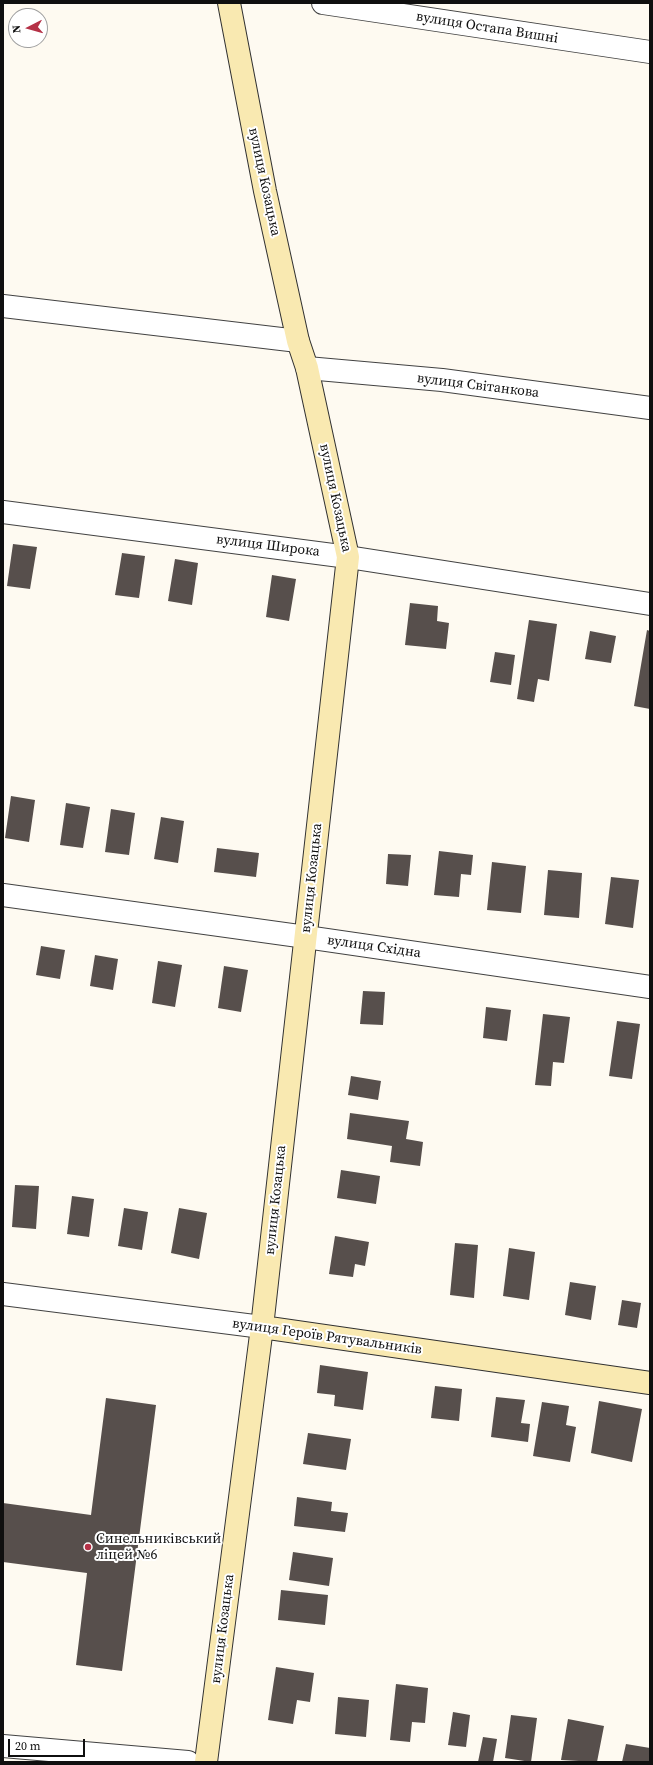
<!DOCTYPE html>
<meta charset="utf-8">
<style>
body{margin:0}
#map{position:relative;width:653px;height:1765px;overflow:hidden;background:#fefaf1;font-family:"Source Serif 4",serif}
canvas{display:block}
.frame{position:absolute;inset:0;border:4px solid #0f0f0f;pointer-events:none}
.north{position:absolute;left:8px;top:8px;width:40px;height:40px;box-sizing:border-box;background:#fff;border:1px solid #9f9f9f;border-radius:50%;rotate:264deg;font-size:11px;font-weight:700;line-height:16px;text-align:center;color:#0f0f0f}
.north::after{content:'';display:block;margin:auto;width:14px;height:18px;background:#b53146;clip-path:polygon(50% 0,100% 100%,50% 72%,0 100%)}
.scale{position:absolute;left:8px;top:1739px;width:77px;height:18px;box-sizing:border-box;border:2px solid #0f0f0f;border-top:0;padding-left:5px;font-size:12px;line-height:14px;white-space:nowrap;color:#0f0f0f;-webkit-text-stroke:3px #fff;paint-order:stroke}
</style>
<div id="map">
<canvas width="653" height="1765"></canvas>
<div class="frame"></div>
<div class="north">N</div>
<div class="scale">20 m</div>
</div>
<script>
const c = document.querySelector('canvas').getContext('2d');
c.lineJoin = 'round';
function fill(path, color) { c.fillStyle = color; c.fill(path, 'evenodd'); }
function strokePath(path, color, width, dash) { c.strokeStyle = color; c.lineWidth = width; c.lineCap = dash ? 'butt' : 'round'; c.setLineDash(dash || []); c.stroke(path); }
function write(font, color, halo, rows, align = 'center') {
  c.font = font + ' "Source Serif 4",serif'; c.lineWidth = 4; c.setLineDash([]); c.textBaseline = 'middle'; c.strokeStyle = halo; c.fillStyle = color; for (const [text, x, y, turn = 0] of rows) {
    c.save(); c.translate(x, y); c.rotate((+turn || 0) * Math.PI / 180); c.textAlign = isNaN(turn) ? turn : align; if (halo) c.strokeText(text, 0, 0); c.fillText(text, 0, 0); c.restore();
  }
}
const building = new Path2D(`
 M13 544 37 547 30 589 7 586Z
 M122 553 145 556 139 598 115 595Z
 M175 559 198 563 192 605 168 601Z
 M272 575 296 579 289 621 266 617Z
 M410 603 438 606 437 621 449 623 446 649 405 645Z
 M529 620 557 624 549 681 538 679 534 702 517 699Z
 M647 630 650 631V709L634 706Z
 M590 631 616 636 611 663 585 659Z
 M495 652 515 655 511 685 490 682Z
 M11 796 35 800 29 842 5 838Z
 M66 803 90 807 83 848 60 845Z
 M111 809 135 813 129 855 105 852Z
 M161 817 184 821 178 863 154 859Z
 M217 848 259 853 256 877 214 872Z
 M439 851 473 855 471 875 461 874 459 897 434 895Z
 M388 854 411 855 408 886 386 884Z
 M492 862 526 866 521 913 487 910Z
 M548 870 582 873 579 918 544 915Z
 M611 877 639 880 633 928 605 924Z
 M41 946 65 950 60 979 36 975Z
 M95 955 118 959 113 990 90 986Z
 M158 961 182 965 175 1007 152 1003Z
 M224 966 248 970 241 1012 218 1008Z
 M363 991 385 992 383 1025 360 1024Z
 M486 1007 511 1010 507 1041 483 1038Z
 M543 1014 570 1017 564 1063 553 1062 551 1086 535 1085Z
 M617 1021 640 1024 632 1079 609 1076Z
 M351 1076 381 1081 378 1100 348 1095Z
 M350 1113 409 1121 406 1139 423 1142 420 1166 390 1162 392 1146 347 1139Z
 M341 1170 380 1176 376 1204 337 1198Z
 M15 1185 39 1186 36 1229 12 1227Z
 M72 1196 94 1199 89 1237 67 1234Z
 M124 1208 148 1212 142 1250 118 1246Z
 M179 1208 207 1213 199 1259 171 1253Z
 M335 1236 369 1242 365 1266 355 1264 353 1277 329 1274Z
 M455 1243 478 1245 474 1298 450 1295Z
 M509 1248 535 1252 529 1300 503 1296Z
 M570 1282 596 1286 591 1320 565 1315Z
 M622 1300 641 1303 637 1328 618 1325Z
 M320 1365 368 1372 363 1410 334 1406 335 1395 317 1393Z
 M435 1386 462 1389 459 1421 431 1418Z
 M496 1397 525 1400 521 1423 530 1424 528 1442 491 1437Z
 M106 1398 156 1405 122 1671 76 1665 87 1573 3 1562V1503L91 1515Z
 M599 1401 642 1409 632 1462 591 1453Z
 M542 1402 569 1406 566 1425 576 1427 570 1462 533 1456Z
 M308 1433 351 1439 346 1470 303 1464Z
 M297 1497 332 1502 331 1511 348 1513 345 1532 294 1526Z
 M293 1552 333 1558 329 1586 289 1580Z
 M281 1590 328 1595 325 1625 278 1620Z
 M276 1667 314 1673 310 1702 297 1700 293 1724 268 1720Z
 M396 1684 428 1688 425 1723 412 1722 410 1742 390 1740Z
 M338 1697 369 1700 366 1737 335 1734Z
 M453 1712 470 1715 466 1747 448 1745Z
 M511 1715 537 1718 531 1762 505 1758Z
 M568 1719 604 1726 597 1762 561 1760Z
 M483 1737 497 1739 493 1762H478Z
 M626 1744 650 1748V1762H622Z`);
const street = new Path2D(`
 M323 3 650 52
 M3 306 298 341
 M307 368 442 380 650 408
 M3 512 348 557 650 604
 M3 895 306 937 650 987
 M3 1294 262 1327
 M3 1746 188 1762`);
const secondary = new Path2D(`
 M262 1327 650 1383
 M206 1762 262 1327 348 557 307 368 298 341 265 191 229 3`);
const markers = [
 [88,1547,4,"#b53146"]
];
const streetNames = [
 ["вулиця Остапа Вишні",487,28,9],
 ["вулиця Козацька",264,182,78],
 ["вулиця Світанкова",478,386,7],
 ["вулиця Козацька",335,498,78],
 ["вулиця Широка",268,546,7],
 ["вулиця Козацька",312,878,-84],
 ["вулиця Східна",374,947,8],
 ["вулиця Козацька",276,1200,-84],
 ["вулиця Героїв Рятувальників",327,1337,8],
 ["вулиця Козацька",223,1629,-83]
];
const poiNames = [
 ["Синельниківський",96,1539],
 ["ліцей №6",96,1555]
];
fill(building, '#574f4c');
strokePath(street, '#424242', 24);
strokePath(secondary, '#313131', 24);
strokePath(street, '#fff', 22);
strokePath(secondary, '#f9e9b1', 22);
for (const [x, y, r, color] of markers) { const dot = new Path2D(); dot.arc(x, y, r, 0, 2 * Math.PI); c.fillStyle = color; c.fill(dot); strokePath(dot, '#fff', 1.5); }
write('14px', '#0f0f0f', '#fff', streetNames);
write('14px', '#0f0f0f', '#fff', poiNames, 'left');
</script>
